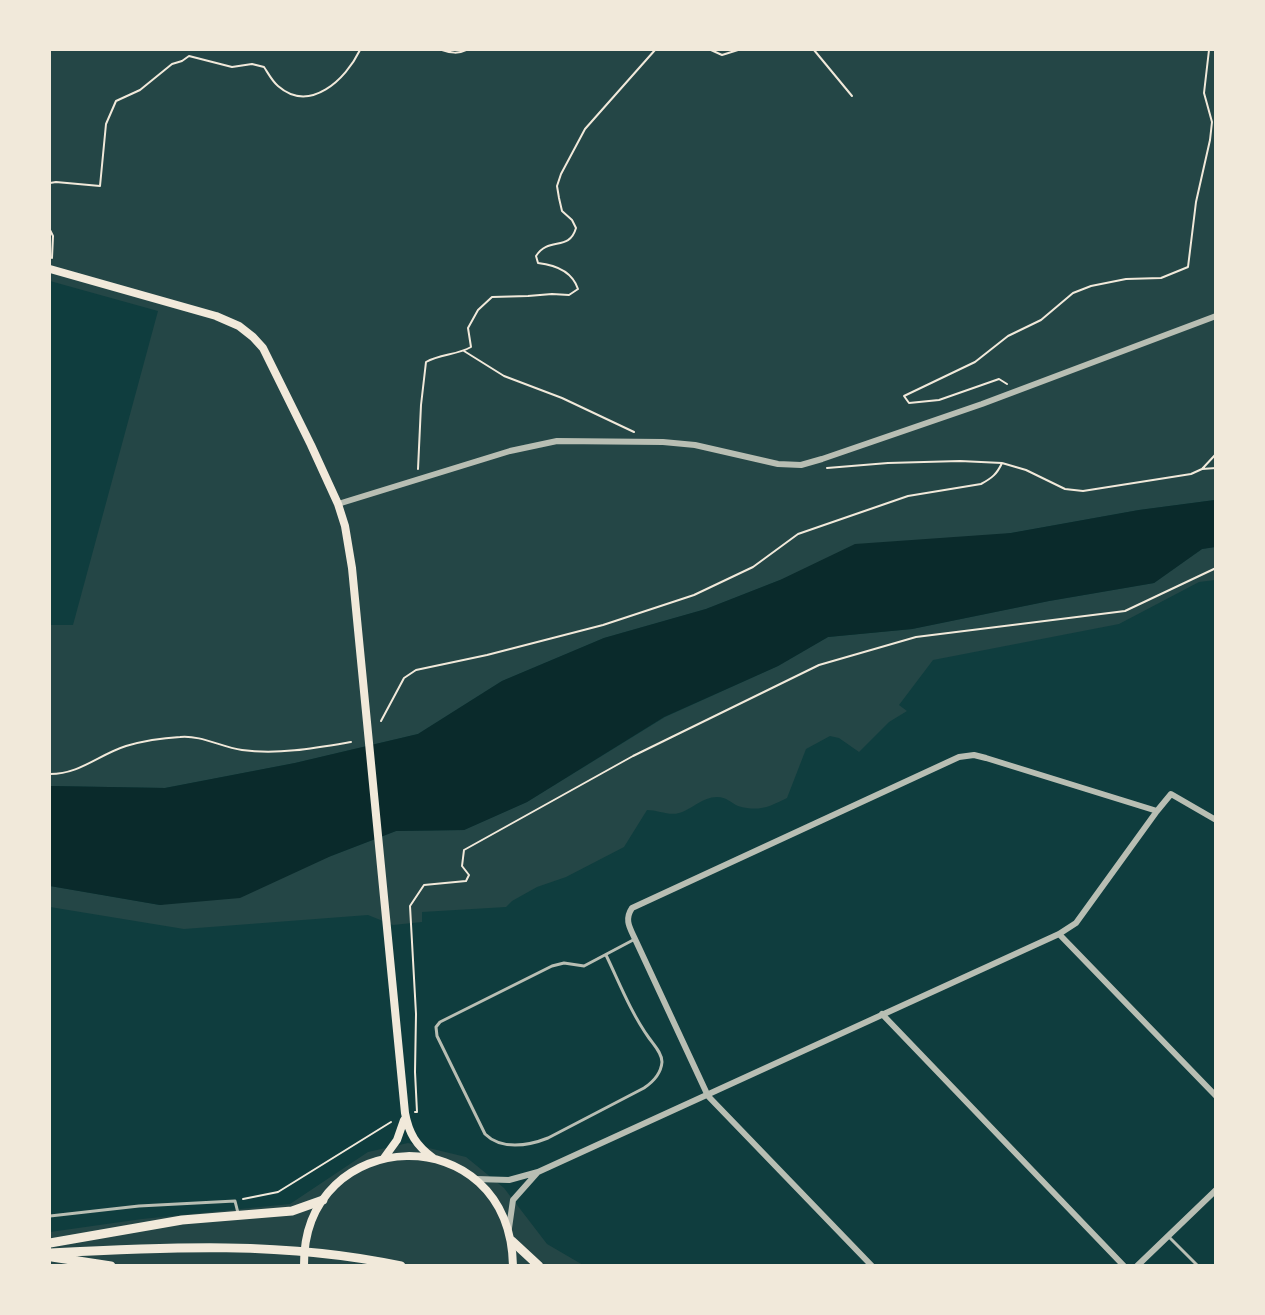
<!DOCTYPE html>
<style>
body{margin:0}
#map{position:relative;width:1265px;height:1315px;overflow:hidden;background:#0f3d3e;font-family:"Source Sans 3",sans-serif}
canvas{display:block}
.frame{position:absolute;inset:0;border:51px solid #f1e9da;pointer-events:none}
</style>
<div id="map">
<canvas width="1265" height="1315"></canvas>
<div class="frame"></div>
</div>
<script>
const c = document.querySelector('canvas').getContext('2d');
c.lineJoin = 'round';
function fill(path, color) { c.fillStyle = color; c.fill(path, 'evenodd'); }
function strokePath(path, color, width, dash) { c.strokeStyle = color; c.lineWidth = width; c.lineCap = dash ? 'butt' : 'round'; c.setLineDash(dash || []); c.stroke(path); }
const green = new Path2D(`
 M50 50H1215V500L1139 510 1011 533 780 580 706 609 604 638 502 681 418 734 295 763 165 788 50 786V625H73L158 311 50 281Z
 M1215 547V580L1199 582 1119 624 933 660 899 705 907 711 889 722 859 752 839 738 830 736 806 749 787 798C769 807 759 812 738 806 731 803 727 797 717 797 702 797 693 809 679 813 669 816 658 810 647 810L624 847 566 877 537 887 512 901 506 907 422 912V922L393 925 368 915 184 929 50 907V886L160 905 331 856 396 831 464 830 527 802 665 717 778 666 828 637 912 629 1049 601 1154 583 1202 549Z
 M408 1143 466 1157 504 1188 547 1244 583 1265 50 1266V1232L142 1219 290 1204 368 1152Z`);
const water = new Path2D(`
 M1215 500V547L1202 549 1154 583 1049 601 912 629 828 637 778 666 664 717 527 802 464 830 396 831 331 856 240 898 160 905 50 886V786L165 788 295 763 418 734 502 681 604 638 706 609 780 580 855 544 1011 533 1139 510Z`);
const path = new Path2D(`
 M442 50C451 53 458 54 466 50
 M711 50 722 55 738 50
 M814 50 852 96
 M50 183 56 182 100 186 106 124 116 101 140 90 172 64 182 61 189 56 232 67 252 64 264 67C268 73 272 81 278 86 310 114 346 79 360 50
 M50 230 53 236 52 258
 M464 351 504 376 562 398 634 432
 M1007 384 999 379 939 400 909 403 904 396 975 362 1008 336 1041 320 1073 293 1091 286 1126 279 1161 278 1188 267 1196 202 1210 140 1212 122 1204 93 1209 50
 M827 468 888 463 960 461 1002 463 1026 470 1065 489 1083 491 1191 474 1202 469 1216 454
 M418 469 421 405 426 362C440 354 457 355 471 347L468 328 478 310 492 297 528 296 552 294 569 295 578 289C572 271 556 265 538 263L536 256C549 236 569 252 576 228L572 220 562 211 559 198 557 186 561 174 585 129 655 50
 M1202 469 1216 468
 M381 721 404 678 416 670 487 655 603 625 694 595 753 567 798 534 908 496 981 484C992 478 997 474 1002 463
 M50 774C80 774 98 755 126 746 143 741 162 738 180 737 201 735 221 747 242 750 278 755 316 748 351 742
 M415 1112H417L415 1072 416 1014 410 906 424 885 466 881 469 875 462 866 464 850 633 756 819 665 916 637 1125 611 1216 568
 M243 1199 278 1192 391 1122`);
const service = new Path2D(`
 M606 955C619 982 631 1013 649 1038 654 1045 662 1053 662 1062 661 1074 653 1082 644 1088L548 1138C528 1146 501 1150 485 1134L437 1036 436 1027 440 1022 552 966 564 963 584 966 635 939
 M50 1216 139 1206 235 1201 238 1213
 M1169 1237 1198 1266`);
const minor = new Path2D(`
 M338 504 510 451 557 441 663 442 695 445 778 464 801 465 822 459 982 404 1216 316
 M1059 934 1216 1096
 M882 1014 1124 1266
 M476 1179 509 1180 538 1172 1059 934 1076 923 1157 811 1171 794 1216 820
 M509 1228 513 1200 537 1173
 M872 1266 708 1096 635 939C630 928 624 920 632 908L959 757 974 755 986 758 1157 811
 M1137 1266 1216 1190`);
const secondary = new Path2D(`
 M50 269 216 316 239 326 253 337 263 348 311 445 338 504 345 526 352 568 405 1113C409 1134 416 1145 433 1158
 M384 1158 397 1140 404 1120
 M304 1266C302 1124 510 1115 513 1266`);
const trunk = new Path2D(`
 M512 1241 539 1266
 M50 1243 182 1220 292 1211 323 1200
 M50 1253C166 1247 287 1241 401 1266
 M52 1257 111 1266`);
fill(green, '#244646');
fill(water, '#0a2a2b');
strokePath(path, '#f1e9da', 2);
strokePath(service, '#b8beb3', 3);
strokePath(minor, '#b8beb3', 6);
strokePath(secondary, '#f1e9da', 8);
strokePath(trunk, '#f1e9da', 9);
</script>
